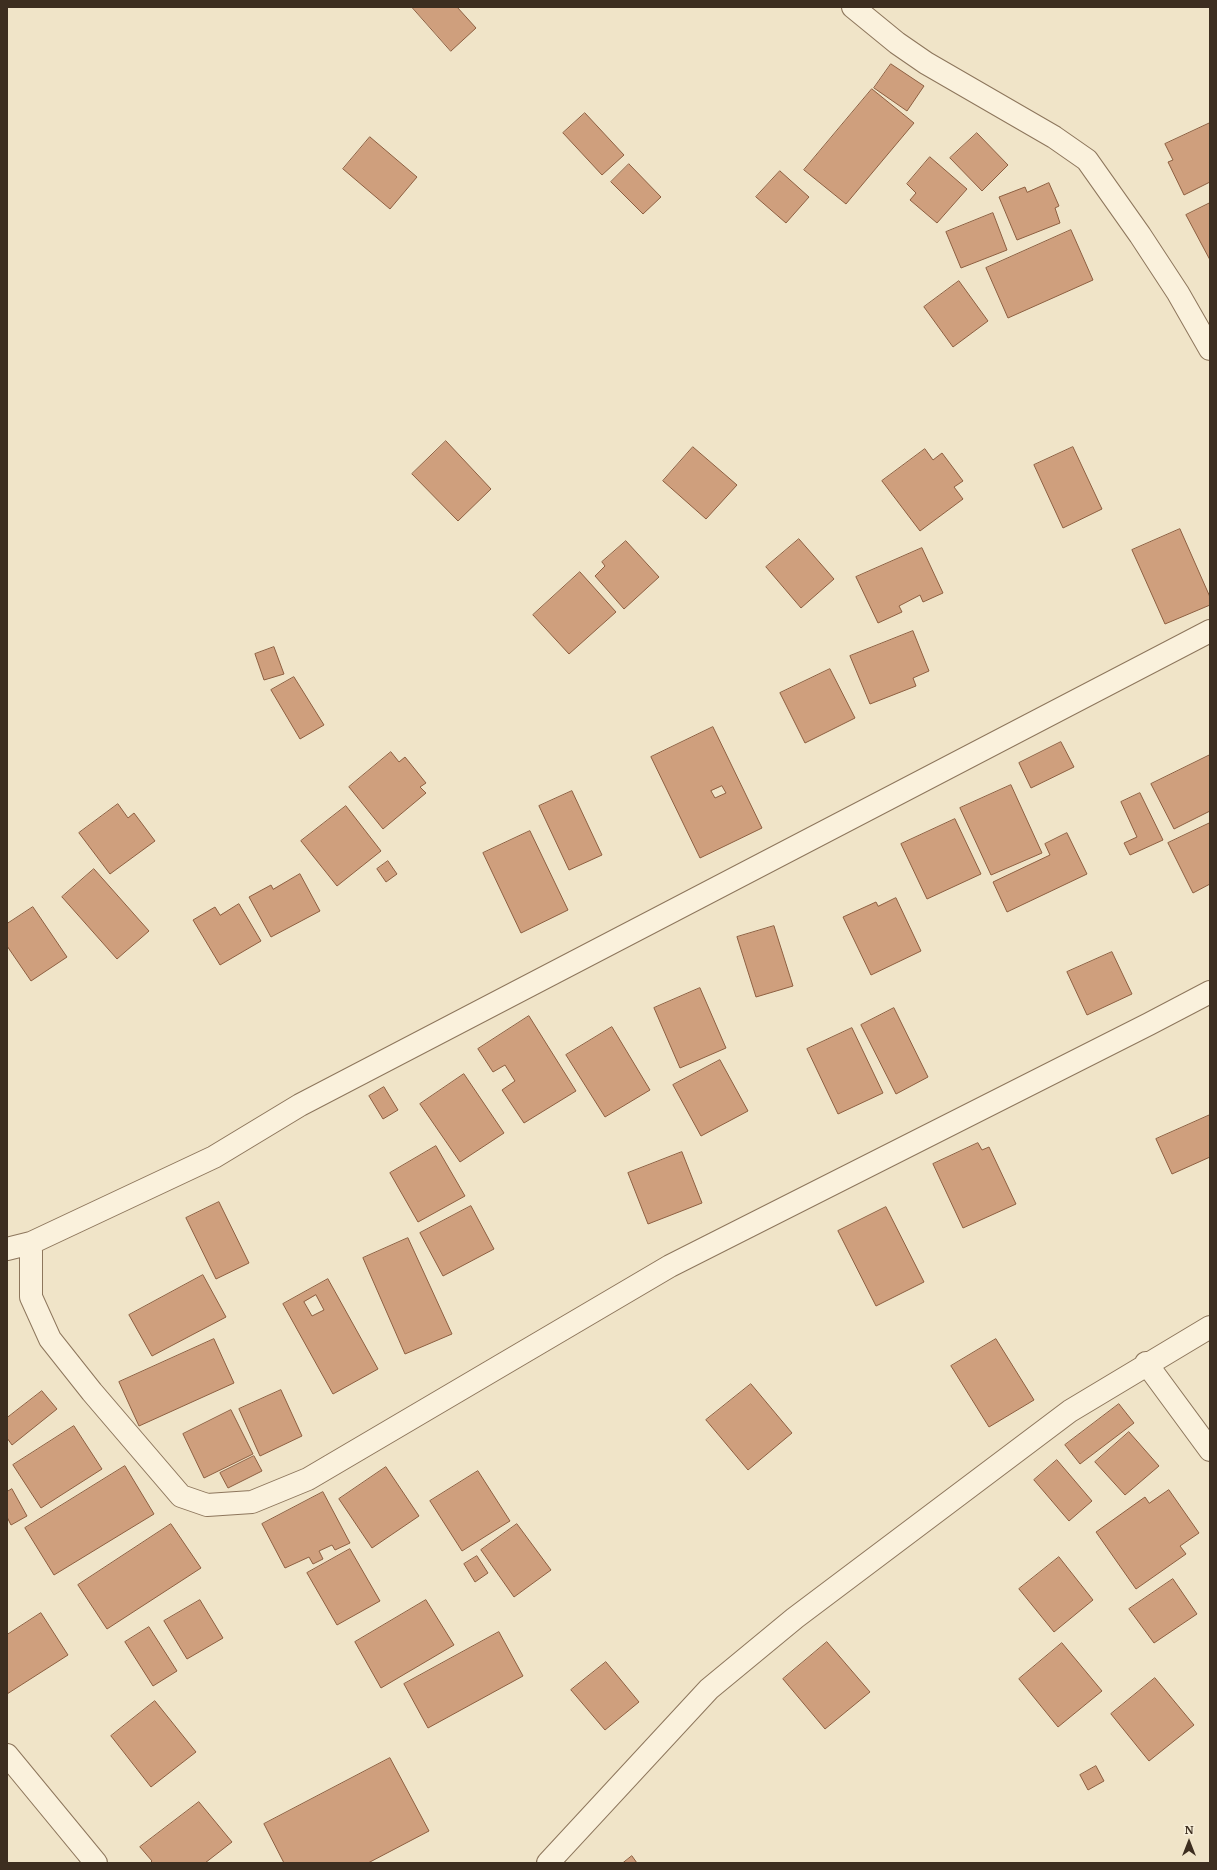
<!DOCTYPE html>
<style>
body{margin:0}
#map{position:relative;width:1217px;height:1870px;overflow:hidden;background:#f0e4c8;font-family:Merriweather,serif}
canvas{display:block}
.frame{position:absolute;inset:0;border:8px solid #3d2e20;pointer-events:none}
.north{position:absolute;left:1169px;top:1822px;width:40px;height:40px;-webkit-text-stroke:3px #f7eed8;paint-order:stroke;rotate:0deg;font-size:11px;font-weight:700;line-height:16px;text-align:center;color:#3d2e20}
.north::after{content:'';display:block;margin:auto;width:14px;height:18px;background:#3d2e20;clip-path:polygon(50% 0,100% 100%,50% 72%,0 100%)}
</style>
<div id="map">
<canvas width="1217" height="1870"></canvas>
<div class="frame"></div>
<div class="north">N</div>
</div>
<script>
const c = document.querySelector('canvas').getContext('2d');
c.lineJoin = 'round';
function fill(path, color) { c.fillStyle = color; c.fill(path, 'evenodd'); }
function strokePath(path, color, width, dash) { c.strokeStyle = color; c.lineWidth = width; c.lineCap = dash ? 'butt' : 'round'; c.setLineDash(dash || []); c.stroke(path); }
const building = new Path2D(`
 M412 7H457L476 28 451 51Z
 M891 64 924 86 907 111 874 88Z
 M872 89 914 123 846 204 804 170Z
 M585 113 624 155 602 175 563 133Z
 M1210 123V182L1184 195 1168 162 1173 160 1165 144Z
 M977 133 1008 165 982 191 950 158Z
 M370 137 417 177 390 209 343 169Z
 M930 157 967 189 937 223 910 200 916 193 907 184Z
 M629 164 661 197 643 214 611 182Z
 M780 171 809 197 786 223 756 197Z
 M1049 183 1059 206 1055 208 1060 223 1017 240 999 197 1025 187 1027 192Z
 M1210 203V260L1186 215Z
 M993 213 1007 250 961 268 946 232Z
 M1071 230 1093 280 1008 318 986 268Z
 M959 281 988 321 953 347 924 307Z
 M446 441 491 489 458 521 412 474Z
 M693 447 737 485 706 519 663 481Z
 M1073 447 1102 509 1063 528 1034 465Z
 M925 449 933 460 942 453 963 481 954 487 963 499 920 531 882 481Z
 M1180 529 1210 597V605L1165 624 1132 550Z
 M799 539 834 579 801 608 766 567Z
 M626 541 659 577 624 609 595 576 605 566 602 562Z
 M922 548 943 593 923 602 920 595 899 606 902 612 878 623 856 577Z
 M580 572 616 612 569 654 533 615Z
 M913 631 929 671 913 678 916 686 870 704 850 656Z
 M274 647 284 674 264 680 255 654Z
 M830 669 855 718 805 743 780 693Z
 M294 677 324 725 300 739 271 690Z
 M713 727 762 828 700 858 651 757ZM722 786 726 793 715 798 711 791Z
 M1061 742 1074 767 1031 788 1019 763Z
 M391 752 399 762 405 757 426 783 420 787 426 793 383 829 349 787Z
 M1210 755V811L1174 829 1151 784Z
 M1011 785 1042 853 991 875 960 808Z
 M572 791 602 855 569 870 539 806Z
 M1140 793 1163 840 1130 855 1124 843 1137 837 1121 802Z
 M118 804 128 818 134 813 155 841 110 874 79 833Z
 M346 806 381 851 337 886 301 841Z
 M955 819 981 874 927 899 901 844Z
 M1210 823V884L1193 893 1168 843Z
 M530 831 568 910 521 933 483 853Z
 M1067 833 1087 874 1007 912 993 882 1050 855 1045 844Z
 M388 861 397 874 386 882 377 869Z
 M94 869 149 931 117 959 62 897Z
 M300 874 320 911 271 937 249 897 271 885 273 889Z
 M896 898 921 951 871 975 843 917 876 902 878 906Z
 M239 904 261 941 220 965 193 920 215 907 220 915Z
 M33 907 67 957 31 981 7 946V924Z
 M774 926 793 986 756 997 737 937Z
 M1112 952 1132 994 1087 1015 1067 972Z
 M700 988 726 1048 680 1068 654 1008Z
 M894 1008 928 1077 896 1094 861 1025Z
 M529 1016 576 1091 524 1123 502 1090 515 1081 505 1065 493 1072 478 1049Z
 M612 1027 650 1090 605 1117 566 1055Z
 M852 1028 883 1093 838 1114 807 1049Z
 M720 1060 748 1111 701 1136 673 1085Z
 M464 1074 504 1133 460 1162 420 1104Z
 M384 1087 398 1110 383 1119 369 1096Z
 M1210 1115V1157L1172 1174 1156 1139Z
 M978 1143 982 1150 989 1147 1016 1204 963 1228 933 1164Z
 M436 1146 465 1196 418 1222 390 1173Z
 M682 1152 702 1203 648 1224 628 1173Z
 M219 1202 249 1263 216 1279 186 1218Z
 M471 1206 494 1249 443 1276 420 1233Z
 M886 1207 924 1282 876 1306 838 1231Z
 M408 1238 452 1334 405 1354 363 1258Z
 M203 1275 226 1317 152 1356 129 1315Z
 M328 1279 378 1369 333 1394 283 1304ZM316 1295 324 1310 312 1316 304 1302Z
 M214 1339 234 1383 139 1426 119 1382Z
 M996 1339 1034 1400 989 1427 951 1366Z
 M751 1384 792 1433 748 1470 706 1420Z
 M281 1390 302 1436 260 1456 239 1409Z
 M42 1391 57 1409 12 1445 7 1438V1418Z
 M1119 1404 1134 1423 1080 1464 1065 1445Z
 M231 1410 253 1454 204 1478 183 1434Z
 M74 1426 102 1469 41 1508 13 1465Z
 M1129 1432 1159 1466 1125 1495 1095 1462Z
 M254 1456 262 1471 228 1488 220 1473Z
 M1057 1460 1092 1501 1069 1521 1034 1480Z
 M125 1466 154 1514 54 1575 25 1528Z
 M386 1467 419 1516 372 1548 339 1499Z
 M478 1471 510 1521 462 1551 430 1501Z
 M12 1489 27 1516 11 1525 7 1517V1492Z
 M1169 1490 1199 1533 1180 1546 1186 1554 1136 1589 1096 1532 1145 1497 1149 1503Z
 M323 1492 350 1543 335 1550 332 1545 319 1551 323 1559 313 1564 309 1557 285 1568 262 1524Z
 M171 1524 201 1568 107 1629 78 1585Z
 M517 1524 551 1570 514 1597 481 1550Z
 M350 1549 380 1601 337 1625 307 1573Z
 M477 1556 488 1573 475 1582 464 1564Z
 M1059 1557 1093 1600 1054 1632 1019 1589Z
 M1173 1579 1197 1614 1154 1643 1129 1609Z
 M200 1600 223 1638 187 1659 164 1621Z
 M426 1600 454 1645 381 1688 355 1642Z
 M41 1613 68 1655 7 1694V1635Z
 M149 1627 177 1671 153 1686 125 1642Z
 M499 1632 523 1676 428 1728 404 1684Z
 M827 1642 870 1692 825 1729 783 1679Z
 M1062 1643 1102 1691 1058 1727 1019 1679Z
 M606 1662 639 1702 605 1730 571 1690Z
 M1155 1678 1194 1725 1149 1761 1111 1714Z
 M155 1701 196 1752 151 1787 111 1736Z
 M390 1758 429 1831 368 1863H284L264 1824Z
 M1096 1766 1104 1781 1088 1790 1080 1775Z
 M199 1802 232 1842 205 1863H150L152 1861 140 1847Z
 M632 1856 637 1863H623Z`);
const minor = new Path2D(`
 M853 7 897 43 926 63 1054 137 1087 160 1140 235 1178 293 1210 349
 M31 1243V1297L50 1339 92 1392 181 1496 207 1505 252 1502 308 1479 670 1266 1149 1024 1210 992
 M7 1249 31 1243 214 1157 300 1105 1210 631
 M1146 1363 1210 1450
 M7 1755 96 1863
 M548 1863 709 1689 795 1618 1070 1411 1210 1327`);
fill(building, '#cf9f7d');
strokePath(building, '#8d5f41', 1);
strokePath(minor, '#8d765c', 24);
strokePath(minor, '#faf1dc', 22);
</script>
